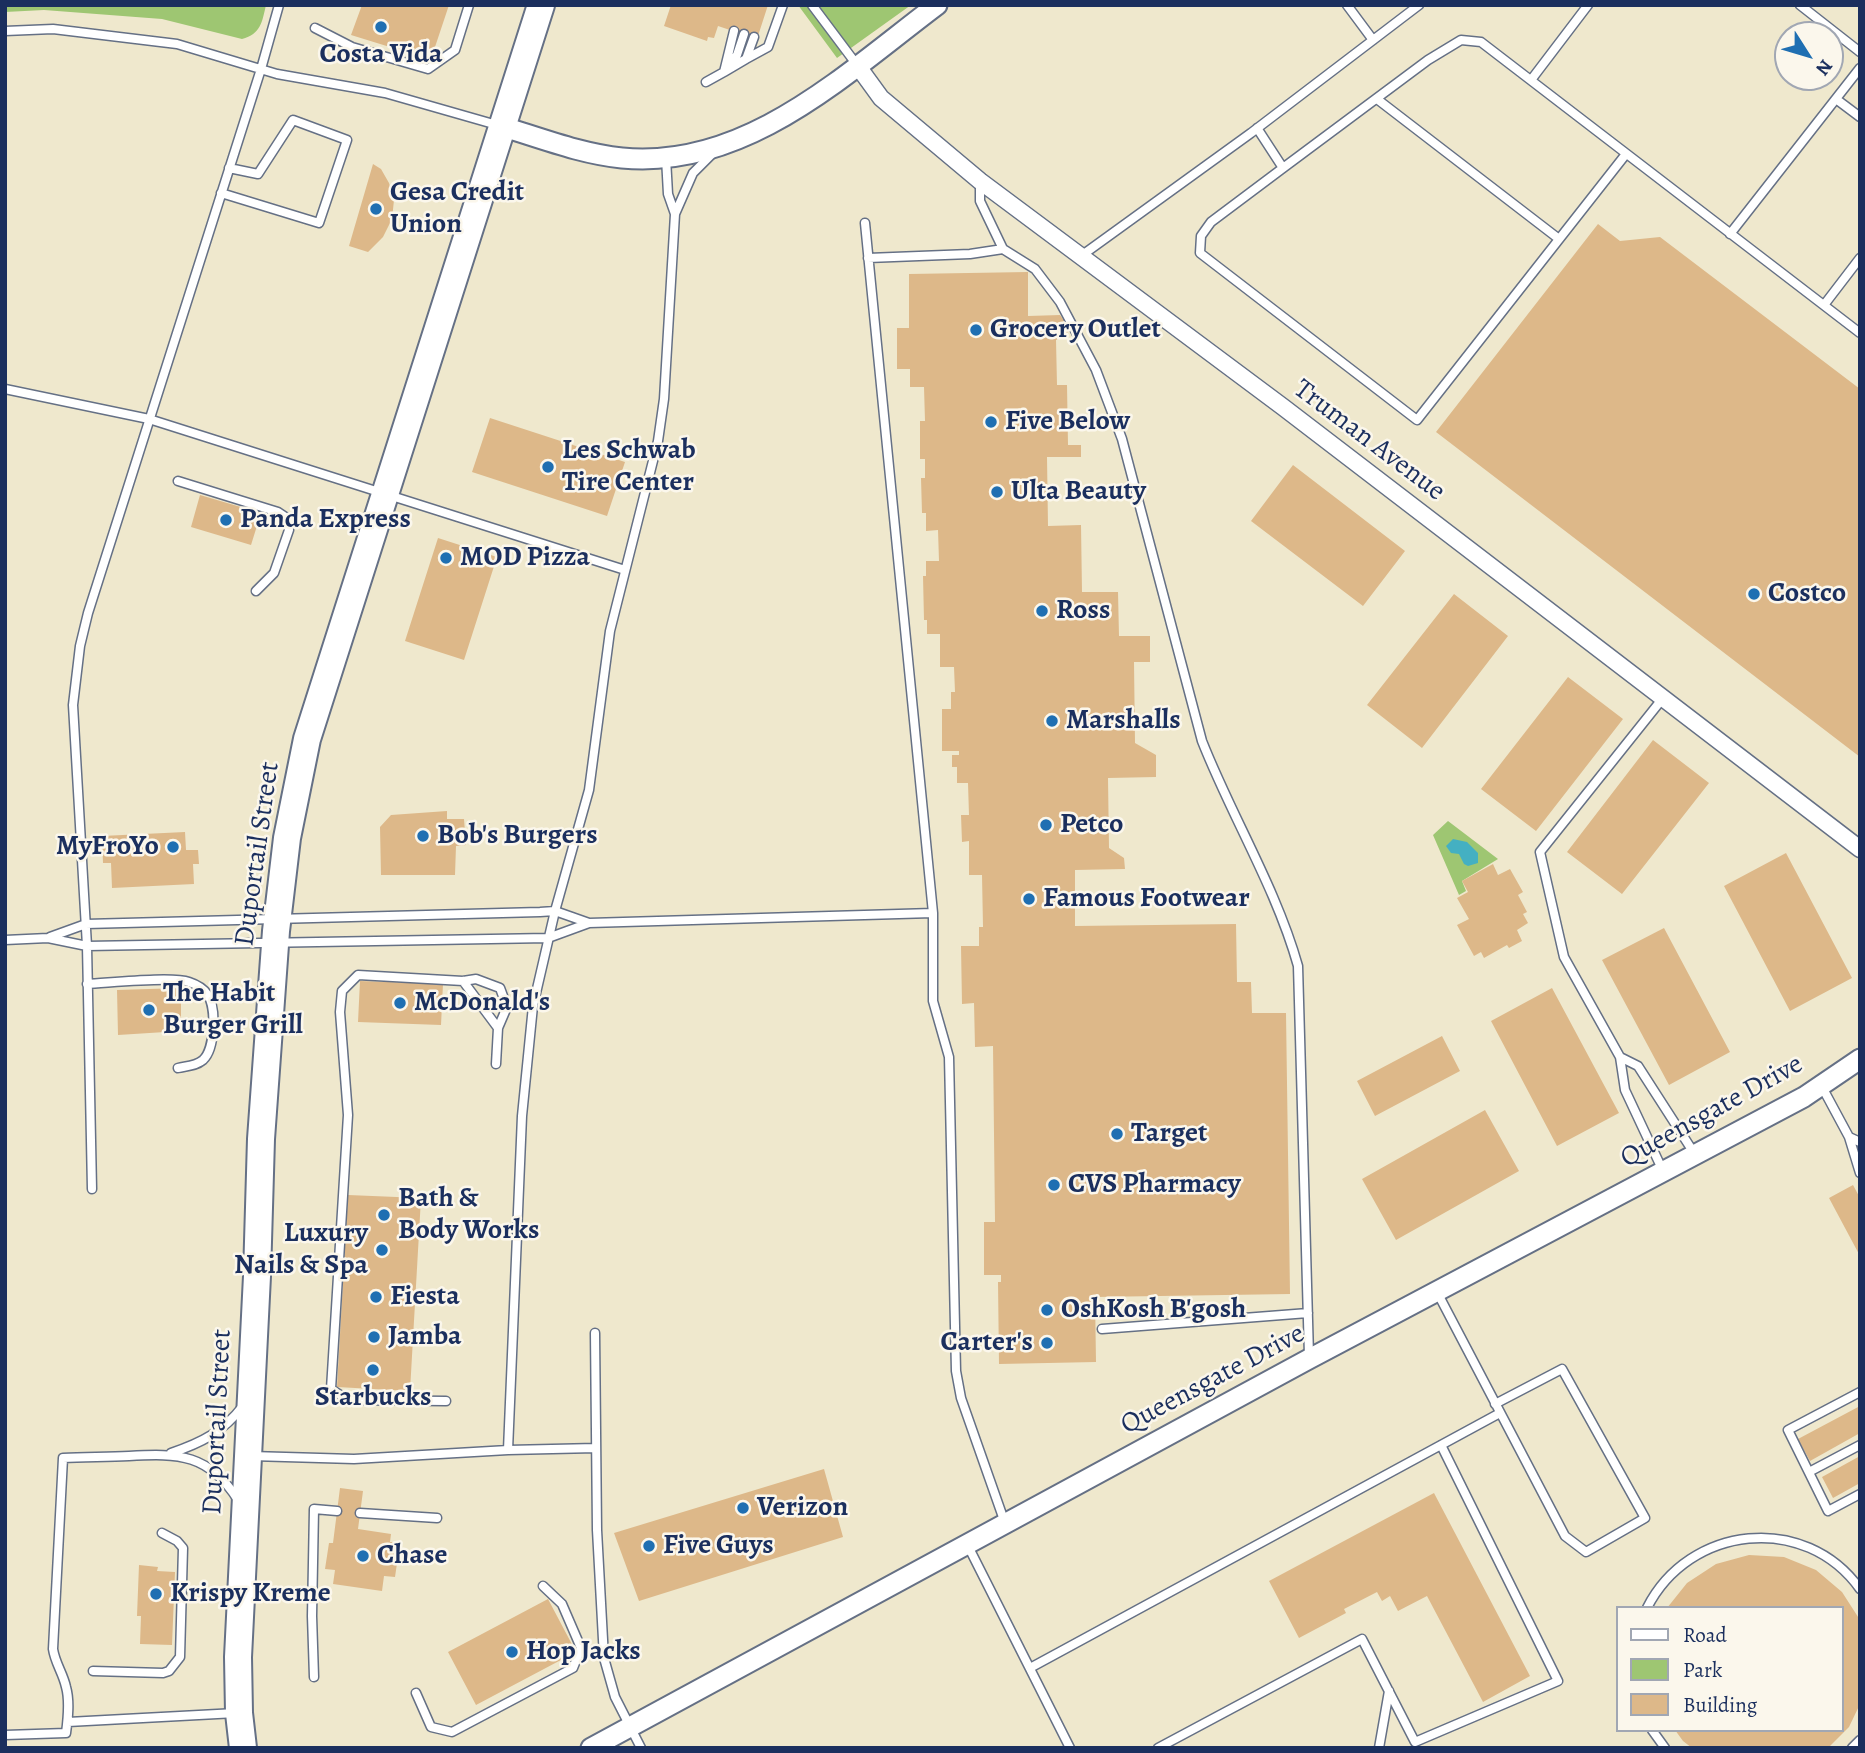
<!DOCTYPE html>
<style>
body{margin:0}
#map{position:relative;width:1865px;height:1753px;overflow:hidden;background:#efe8cd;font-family:Alegreya,serif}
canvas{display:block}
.frame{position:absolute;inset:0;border:7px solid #1b2f5e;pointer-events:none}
.legend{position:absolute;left:1616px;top:1606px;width:228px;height:126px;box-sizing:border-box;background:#fbf7ec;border:2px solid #a1a7b3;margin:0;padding:9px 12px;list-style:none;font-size:21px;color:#1b2f5e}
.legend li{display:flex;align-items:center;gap:14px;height:35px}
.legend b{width:35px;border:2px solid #a1a7b3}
.north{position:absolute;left:1774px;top:21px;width:70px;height:70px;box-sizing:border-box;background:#fbf7ec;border:2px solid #a1a7b3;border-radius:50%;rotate:127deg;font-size:19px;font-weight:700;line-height:28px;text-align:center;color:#1b2f5e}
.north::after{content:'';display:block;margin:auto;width:24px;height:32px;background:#1f6fb2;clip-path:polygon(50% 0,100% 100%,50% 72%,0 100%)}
</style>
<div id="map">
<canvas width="1865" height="1753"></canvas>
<div class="frame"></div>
<ul class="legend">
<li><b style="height:9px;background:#fff"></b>Road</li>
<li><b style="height:19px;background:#9ec672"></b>Park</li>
<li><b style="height:19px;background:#ddb889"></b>Building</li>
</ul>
<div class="north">N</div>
</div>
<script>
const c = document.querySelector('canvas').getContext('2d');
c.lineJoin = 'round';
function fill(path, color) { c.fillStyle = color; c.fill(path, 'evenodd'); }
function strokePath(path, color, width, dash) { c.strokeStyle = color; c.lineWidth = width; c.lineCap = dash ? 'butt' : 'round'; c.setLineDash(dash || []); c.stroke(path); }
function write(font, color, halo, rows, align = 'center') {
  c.font = font + ' Alegreya,serif'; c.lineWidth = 5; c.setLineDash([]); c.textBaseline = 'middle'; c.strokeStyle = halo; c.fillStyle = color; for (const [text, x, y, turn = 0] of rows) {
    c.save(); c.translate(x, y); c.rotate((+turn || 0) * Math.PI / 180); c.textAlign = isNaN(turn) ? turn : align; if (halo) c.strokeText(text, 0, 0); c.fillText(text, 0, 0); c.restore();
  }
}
const green = new Path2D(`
 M5 5H266C262 22 261 34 242 39L162 19 44 10 5 12Z
 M798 5H911L837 58Z
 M1448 821 1498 859 1462 881 1466 891 1459 895 1433 835Z`);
const water = new Path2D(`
 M1453 839 1467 842 1478 853V863L1468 866 1464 864 1459 854 1451 853 1446 846Z`);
const building = new Path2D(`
 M362 5H449L435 47 428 55 419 56 351 35Z
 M671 5H768L757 39 718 26 714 38 708 37 707 41 664 26Z
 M373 164 381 169 389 183 394 200 392 219 383 237 368 252 349 246Z
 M1598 224 1620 241 1660 237 1860 389V757L1436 432Z
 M1028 272V316L1060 315 1071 330 1056 340 1057 385H1067L1068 445H1081V457H1047L1048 526 1081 525 1082 592H1118L1119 636H1150V662H1134L1135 743 1156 755V777L1108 778 1109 848 1124 858 1125 869 1075 870V926L1236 924 1237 982H1251L1252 1013H1286L1290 1294 1095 1297 1096 1362 999 1364 998 1282H1001V1275H984V1222H995L993 1046 975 1047 974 1003 962 1004 961 946H979V927H983L982 875H969V841L962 842 961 815H969L968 783H957V767H952V755H959V751H942V709H951V692H955L954 667H940V634H927V620H924L923 576H926V561H939L938 530 926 531V513H922L921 478H925V459H920V421H925L924 387H910V369H897V328H909V274Z
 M490 418 625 462 607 516 472 472Z
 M1293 465 1405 551 1363 606 1251 521Z
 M200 495 261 513 251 545 191 527Z
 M438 538 497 557 464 660 405 641Z
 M1454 594 1508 636 1422 748 1367 705Z
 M1568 677 1623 719 1536 831 1481 789Z
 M1653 740 1709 783 1622 894 1567 852Z
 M447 811V819H464L466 845 456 846 455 875H381L380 827 391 815Z
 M185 832 186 850H198L199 864H193L194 884 112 888 111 863H103L102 836Z
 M1786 853 1852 978 1790 1011 1724 886Z
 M1493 864 1498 875 1510 869 1523 892 1518 895 1527 912 1523 914 1528 923 1517 930 1522 941 1509 948 1507 945 1484 958 1481 952 1474 956 1457 925 1469 919 1457 898 1468 892 1462 881Z
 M1664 928 1730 1052 1669 1085 1602 960Z
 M360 981 443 984 441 1025 358 1022Z
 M181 988V1031L118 1035 117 990Z
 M1552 988 1619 1113 1557 1146 1491 1021Z
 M1442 1036 1460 1071 1375 1116 1357 1081Z
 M1485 1110 1519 1171 1396 1240 1362 1179Z
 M1853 1185 1860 1198V1256L1829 1198Z
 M348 1195 421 1198 410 1391 337 1387Z
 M1860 1406V1433L1810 1461 1798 1439Z
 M1860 1456V1483L1833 1498 1822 1477Z
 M824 1469 843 1537 639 1601 614 1533Z
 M340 1488 363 1491 358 1529 391 1534 390 1542 400 1543 395 1577 384 1576 382 1591 333 1584 335 1570 325 1569 329 1543H333Z
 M1434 1493 1530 1676 1483 1702 1427 1596 1398 1611 1390 1596 1382 1601 1377 1592 1344 1609 1346 1613 1299 1638 1269 1581Z
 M1749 1555 1784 1557 1816 1570 1842 1592 1860 1620V1704L1849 1727 1828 1748H1692L1683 1741 1675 1730H1842V1608H1667L1687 1583 1716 1564Z
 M139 1565 158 1567 157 1571 175 1572 172 1645 140 1644 141 1616H137Z
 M548 1599 576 1652 476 1705 448 1652Z`);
const service = new Path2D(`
 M812 5 857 65
 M1347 5 1373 40
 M1800 5 1860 52
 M315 28 352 47 428 69 455 50 469 5
 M5 31 53 29 177 44 277 74 385 93 497 125
 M746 59 768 47 783 5
 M728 67 737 55 744 34
 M724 72 746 59 754 37
 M1531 80 1588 5
 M706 82 724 72 734 31
 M1377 99 1559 239
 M1836 99 1860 117
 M1257 128 1283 168
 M1626 154 1417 420 1200 253 1201 236 1211 222 1283 168 1428 60 1461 40 1481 42 1860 333
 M980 181V201L1003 249
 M221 193 319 223 347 140 293 120 258 174 229 168
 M675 214 693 173 713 153
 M865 223 933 913V1001L949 1057 956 1371 961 1398 1005 1523
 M1730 234 1860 68
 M1081 256 1251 133 1419 5
 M868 258 970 254 1003 249 1035 269 1060 302 1096 370 1122 439 1202 741C1232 817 1276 888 1298 966L1309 1356
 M1824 305 1860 258
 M5 389 149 419 625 570
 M178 481 278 512 287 518 289 530 274 573 256 591
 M1663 698 1540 852 1564 957 1620 1057 1625 1090 1663 1171
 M50 937 86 924 540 912 555 911 589 923
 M5 940 48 938 87 946 548 938 589 923 933 913
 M463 981 498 1028
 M87 984C109 983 172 976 189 982 195 984 203 988 207 994 217 1007 215 1049 203 1060 196 1066 187 1066 178 1068
 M1620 1057 1638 1066 1694 1153
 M1821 1085 1849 1137 1860 1142
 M1849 1137 1860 1173
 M92 1189 87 946 73 705 80 646 88 613 261 69 279 5
 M1437 1292 1565 1536 1586 1552 1645 1518 1562 1369 1495 1404
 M1102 1329 1308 1313
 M595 1333 597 1530 604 1658 615 1697 641 1748
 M1860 1392 1788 1430 1828 1511 1860 1494
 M446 1401 348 1400 331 1389 348 1115 340 1012 342 991 358 975 463 981 476 979 500 988 507 1007 498 1028 496 1064
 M508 1450 522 1116 533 1006 555 911 589 790 610 631 658 441 664 399 675 214 668 194 666 158
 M171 1453C201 1443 223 1432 243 1406
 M251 1456 354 1459 508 1450 596 1448
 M1809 1472 1860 1445
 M360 1513 437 1518
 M967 1544 1070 1748
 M1647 1608C1689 1525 1805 1512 1860 1589
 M1030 1668 1500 1413
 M93 1671 163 1673 169 1671 180 1657 183 1548 177 1541 162 1533
 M314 1677 312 1616 314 1509 337 1511
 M416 1693 431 1727 452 1732 573 1668 581 1648 562 1604 543 1586
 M68 1722 236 1713
 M1652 1730 1665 1748
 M5 1735 66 1733C68 1718 70 1701 66 1687 63 1673 55 1663 53 1649L63 1458C85 1457 107 1457 129 1456 179 1453 209 1454 238 1500
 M1158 1748 1362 1639 1415 1742 1558 1681 1441 1445
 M1379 1748 1389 1691
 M1852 1748 1860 1740`);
const minor = new Path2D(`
 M857 65 881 98 980 181 1283 407 1860 849`);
const tertiary = new Path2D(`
 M504 127C543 139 582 154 622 158 746 170 845 74 937 5
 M591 1748 1309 1359 1804 1097 1860 1059`);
const primary = new Path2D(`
 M243 1748 239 1713 238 1657 257 1276 261 1139 276 931 287 838 307 739 541 5`);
const markers = [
 [381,27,7,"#1f6fb2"],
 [376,209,7,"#1f6fb2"],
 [976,330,7,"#1f6fb2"],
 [991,422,7,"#1f6fb2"],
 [548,467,7,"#1f6fb2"],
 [997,492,7,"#1f6fb2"],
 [226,520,7,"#1f6fb2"],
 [446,558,7,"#1f6fb2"],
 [1754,594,7,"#1f6fb2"],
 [1042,611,7,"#1f6fb2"],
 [1052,721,7,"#1f6fb2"],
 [1046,825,7,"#1f6fb2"],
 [423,836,7,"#1f6fb2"],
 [173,847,7,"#1f6fb2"],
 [1029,899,7,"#1f6fb2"],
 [400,1003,7,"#1f6fb2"],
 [149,1010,7,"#1f6fb2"],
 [1117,1134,7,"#1f6fb2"],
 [1054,1185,7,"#1f6fb2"],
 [384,1215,7,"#1f6fb2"],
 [382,1250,7,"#1f6fb2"],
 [376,1297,7,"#1f6fb2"],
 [1047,1310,7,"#1f6fb2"],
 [374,1337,7,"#1f6fb2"],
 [1047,1343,7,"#1f6fb2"],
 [373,1370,7,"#1f6fb2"],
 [743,1508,7,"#1f6fb2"],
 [649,1546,7,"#1f6fb2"],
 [363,1556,7,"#1f6fb2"],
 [156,1594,7,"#1f6fb2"],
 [512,1652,7,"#1f6fb2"]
];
const poiNames = [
 ["Costa Vida",381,55,"center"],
 ["Gesa Credit",390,193],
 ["Union",390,225],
 ["Grocery Outlet",990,330],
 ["Five Below",1005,422],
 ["Les Schwab",562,451],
 ["Tire Center",562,483],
 ["Ulta Beauty",1011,492],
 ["Panda Express",240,520],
 ["MOD Pizza",460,558],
 ["Costco",1768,594],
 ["Ross",1056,611],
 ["Marshalls",1066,721],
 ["Petco",1060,825],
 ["Bob's Burgers",437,836],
 ["MyFroYo",159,847,"right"],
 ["Famous Footwear",1043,899],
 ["The Habit",163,994],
 ["Burger Grill",163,1026],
 ["McDonald's",414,1003],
 ["Target",1131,1134],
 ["CVS Pharmacy",1068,1185],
 ["Bath &",398,1199],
 ["Body Works",398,1231],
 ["Luxury",368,1234,"right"],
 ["Nails & Spa",368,1266,"right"],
 ["Fiesta",390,1297],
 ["OshKosh B'gosh",1061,1310],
 ["Jamba",388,1337],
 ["Carter's",1033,1343,"right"],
 ["Starbucks",373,1398,"center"],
 ["Verizon",757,1508],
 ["Five Guys",663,1546],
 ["Chase",377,1556],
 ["Krispy Kreme",170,1594],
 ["Hop Jacks",526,1652]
];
const streetNames = [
 ["Truman Avenue",1369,441,37],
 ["Duportail Street",258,854,-82],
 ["Queensgate Drive",1712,1112,-29],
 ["Queensgate Drive",1213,1380,-28],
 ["Duportail Street",218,1422,-87]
];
fill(green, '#9ec672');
fill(water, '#44b0c2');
fill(building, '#ddb889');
strokePath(service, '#657085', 11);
strokePath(minor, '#657085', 19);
strokePath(tertiary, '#657085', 23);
strokePath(primary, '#657085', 30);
strokePath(service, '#fff', 8);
strokePath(minor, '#fff', 16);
strokePath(tertiary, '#fff', 19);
strokePath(primary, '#fff', 26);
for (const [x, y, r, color] of markers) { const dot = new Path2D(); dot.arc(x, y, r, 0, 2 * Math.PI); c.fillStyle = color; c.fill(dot); strokePath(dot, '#fbf7ec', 2.5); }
write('bold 28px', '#1b2f5e', '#fbf7ec', poiNames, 'left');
write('28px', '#1b2f5e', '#fbf7ec', streetNames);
</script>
